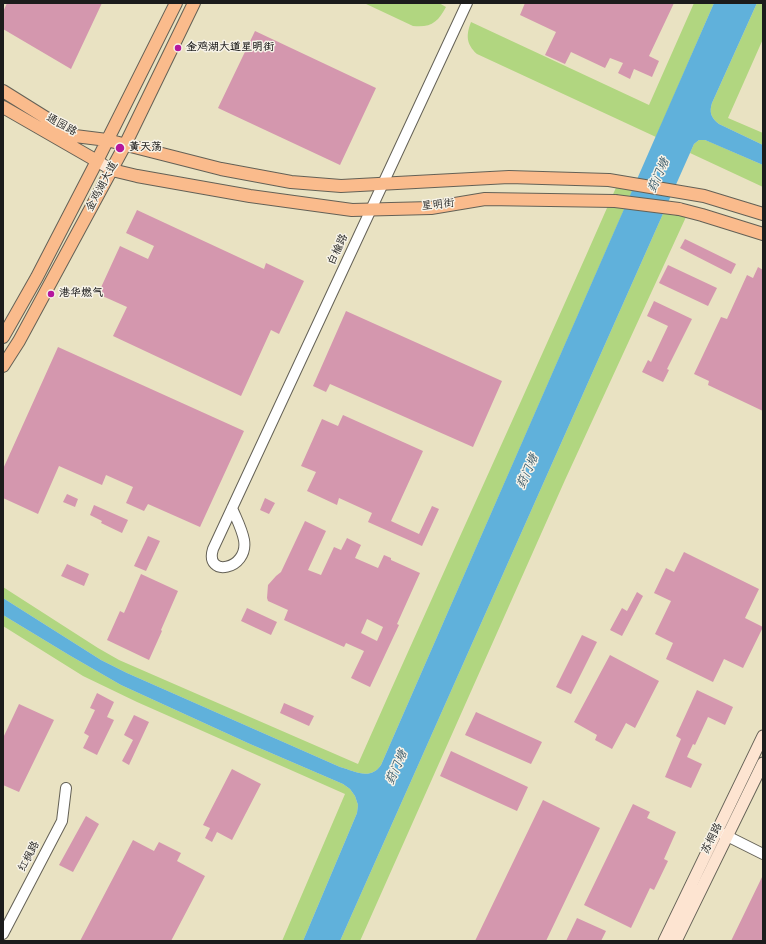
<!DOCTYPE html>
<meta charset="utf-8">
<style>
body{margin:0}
#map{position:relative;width:766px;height:944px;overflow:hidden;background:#e9e2c2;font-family:"Gochi Hand",sans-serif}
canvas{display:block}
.frame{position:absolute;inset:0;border:4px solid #1c1c1c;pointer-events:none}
</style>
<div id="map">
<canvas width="766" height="944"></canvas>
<div class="frame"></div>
</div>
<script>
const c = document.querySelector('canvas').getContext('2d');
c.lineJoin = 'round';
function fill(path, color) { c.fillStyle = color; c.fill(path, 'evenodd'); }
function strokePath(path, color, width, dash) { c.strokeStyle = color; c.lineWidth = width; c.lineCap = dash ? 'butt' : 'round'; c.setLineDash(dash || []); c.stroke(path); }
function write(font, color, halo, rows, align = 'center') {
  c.font = font + ' "Gochi Hand","LXGW WenKai TC",sans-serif'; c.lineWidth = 3; c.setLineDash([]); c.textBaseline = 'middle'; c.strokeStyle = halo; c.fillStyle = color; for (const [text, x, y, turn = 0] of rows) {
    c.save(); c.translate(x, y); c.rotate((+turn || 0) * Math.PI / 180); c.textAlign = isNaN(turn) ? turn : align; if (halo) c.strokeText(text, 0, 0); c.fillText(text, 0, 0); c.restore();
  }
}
const green = new Path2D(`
 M364 3H439L446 7C438 22 431 28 413 26Z
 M694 3H714L656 137 477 54C466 44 466 35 471 22L649 105Z
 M757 3H763V39L728 118 763 133V145L719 124C711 118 709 112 712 103Z
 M699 140H705L710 142 763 165V187L690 153 694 144Z
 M618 183 633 189 381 765C370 781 355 771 340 767L127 673 101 660 3 598V587L98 648 119 660 358 764C444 570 533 377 618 183Z
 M666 207 686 217 565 480 360 941H340Z
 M3 615 69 655 121 685 250 744 343 784 350 789 355 796 358 805 357 813 303 941H282L345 794 137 702 83 676 3 626Z`);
const water = new Path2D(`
 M714 3H757L712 103C709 112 711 118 719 124L763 145V165L705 140H699L694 144 340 941H303L357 813 358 805 355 796 350 789 343 784 250 744 121 685 69 655 3 615V598L101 660 127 673 340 767C355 771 370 781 381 765Z`);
const building = new Path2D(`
 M7 3H102L71 69 3 29V12Z
 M525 3H674L649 56 659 61 652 77 634 69 630 79 618 73 623 63 610 58 605 68 571 52 565 64 545 55 556 32 520 15Z
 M255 31 376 88 340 165 218 108Z
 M137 210 264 269 266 263 304 281 279 334 271 330 241 396 113 336 127 307 98 294 120 246 148 259 154 246 126 233Z
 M685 239 736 264 731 274 680 248Z
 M668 265 717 288 708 306 659 283Z
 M758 267 763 270V411L708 385 709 381 694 374 721 317 727 319 747 275 753 278Z
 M654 301 692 319 667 369 669 370 663 382 642 372 648 360 651 362 668 326 647 316Z
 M346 311 502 381 473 447 330 384 326 392 313 386Z
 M58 347 244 431 200 527 148 504 144 511 126 503 133 487 106 475 102 485 59 466 38 514 3 498V469Z
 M343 415 423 451 391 521 419 534 432 506 439 509 422 546 368 522 372 513 339 498 337 505 307 491 316 472 301 466 322 419 338 426Z
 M67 494 78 499 75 507 63 502Z
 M265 498 275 503 269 514 260 510Z
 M94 505 128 520 122 533 101 523 102 521 90 515Z
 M305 521 326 531 308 570 321 575 334 547 341 550 347 538 361 545 355 558 378 568 384 555 391 558V560L420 573 397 624 399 625 370 687 351 678 364 651 346 643 344 647 284 620 288 610 268 601 267 598 268 585 276 576 281 572ZM367 619 383 627 377 641 361 633Z
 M148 536 160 541 146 571 134 566Z
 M684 552 759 589 745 618 763 627 743 668 724 659 713 682 666 659 673 643 655 634 671 601 654 593 666 568 674 572Z
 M67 564 89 574 84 586 61 576Z
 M141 574 178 591 161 630 162 631 149 660 107 640 120 611 124 613Z
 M637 592 643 596 622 636 610 630 622 608 627 611Z
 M247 608 277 622 271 635 241 621Z
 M582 635 597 642 571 694 556 687Z
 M610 655 659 681 635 728 626 723 612 749 595 740 597 735 574 722Z
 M697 690 733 707 725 725 708 717 695 745 693 744 687 757 702 764 691 788 665 777 681 739 676 736Z
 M97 693 114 702 107 717 114 720 97 755 83 748 89 736 84 733 95 710 90 708Z
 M284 703 314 716 309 726 280 713Z
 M19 704 54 720 19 792 3 785V738Z
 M476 712 542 742 531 764 465 735Z
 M134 715 149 722 129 765 122 761 133 740 124 735Z
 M451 751 528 787 517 811 440 776Z
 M232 769 261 784 232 840 217 832 212 842 205 838 210 828 203 825Z
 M543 800 600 828 546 941H475Z
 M633 804 650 812 647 818 676 832 664 859 668 861 654 890 650 888 631 928 584 905Z
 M86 816 99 824 73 872 59 865Z
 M133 840 154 851 159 842 181 853 177 861 205 876 171 941H80Z
 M763 875V941H731Z
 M577 918 606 931 601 941H566Z`);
const tertiary = new Path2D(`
 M232 508C236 518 242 529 244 540 249 570 204 578 213 549L467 3
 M721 833 763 854
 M3 934 62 821 66 788`);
const secondary = new Path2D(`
 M97 161 112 170
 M664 941 763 736
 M676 941 763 763`);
const primary = new Path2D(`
 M3 91 75 136 107 140 221 169 291 182 341 186 509 177 609 180 704 196 763 214
 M3 107 97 161
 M112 170 137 176 250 196 352 210 431 208 485 199 615 201
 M679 209 702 215 763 234
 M3 337 37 277 97 161 176 3
 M3 366 19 341 125 145 194 3`);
const primaryBridge = new Path2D(`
 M615 201 679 209`);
const markers = [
 [178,48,4,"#b5179e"],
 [120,148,5,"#b5179e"],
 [51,294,4,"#b5179e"]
];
const poiNames = [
 ["金鸡湖大道星明街",186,48],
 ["黄天荡",129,148],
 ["港华燃气",59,294]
];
const streetNames = [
 ["通园路",61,126,29],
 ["金鸡湖大道",103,187,-62],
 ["星明街",438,206,-6],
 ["白榆路",339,250,-65],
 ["苏桐路",713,839,-64],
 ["红枫路",30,857,-62]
];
const waterNames = [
 ["葑门塘",660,176,-66],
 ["葑门塘",529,472,-66],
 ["葑门塘",398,768,-66]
];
fill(green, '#b1d680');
fill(water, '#60b1db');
fill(building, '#d497ae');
strokePath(tertiary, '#646156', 12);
strokePath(secondary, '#646156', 13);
strokePath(primary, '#646156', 14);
strokePath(tertiary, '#fff', 10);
strokePath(secondary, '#fde4d1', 11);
strokePath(primary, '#fabb8c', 12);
strokePath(primaryBridge, '#646156', 14, []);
strokePath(primaryBridge, '#fabb8c', 12);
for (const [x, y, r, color] of markers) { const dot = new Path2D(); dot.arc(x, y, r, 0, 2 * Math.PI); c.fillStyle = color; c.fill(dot); strokePath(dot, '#f7f3e8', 1.5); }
write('bold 11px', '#1c1c1c', '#f7f3e8', poiNames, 'left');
write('11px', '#1c1c1c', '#f7f3e8', streetNames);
write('italic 12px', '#375868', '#f7f3e8', waterNames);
</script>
